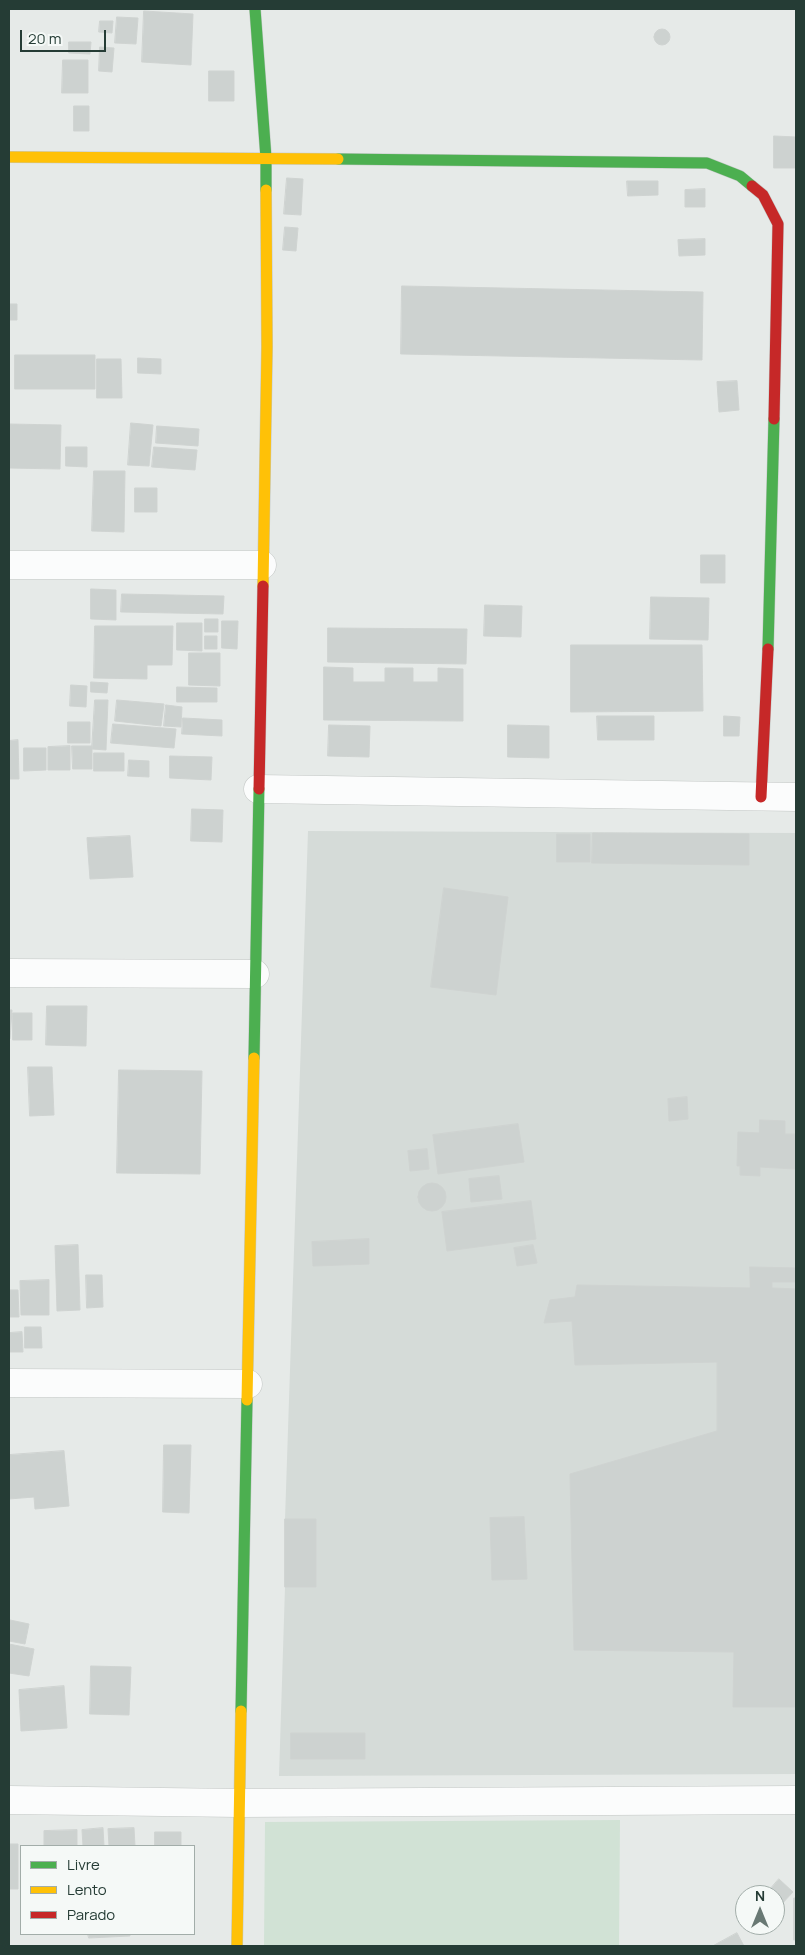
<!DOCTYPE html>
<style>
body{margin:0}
#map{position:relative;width:805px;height:1955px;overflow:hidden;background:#e6eae8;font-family:Manrope,sans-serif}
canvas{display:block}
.frame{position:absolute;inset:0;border:10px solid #253c35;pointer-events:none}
.legend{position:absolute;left:20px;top:1845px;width:175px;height:90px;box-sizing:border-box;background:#f5f9f7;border:1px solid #a2ada9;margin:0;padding:6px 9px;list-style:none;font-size:15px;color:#253c35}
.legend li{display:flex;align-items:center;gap:10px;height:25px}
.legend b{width:25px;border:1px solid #a2ada9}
.north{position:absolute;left:735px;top:1885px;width:50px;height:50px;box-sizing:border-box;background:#f5f9f7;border:1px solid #a2ada9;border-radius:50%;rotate:0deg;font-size:14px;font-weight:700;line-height:20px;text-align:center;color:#253c35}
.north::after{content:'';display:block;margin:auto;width:18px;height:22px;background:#697974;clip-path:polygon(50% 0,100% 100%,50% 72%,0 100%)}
.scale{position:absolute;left:20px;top:30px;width:86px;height:22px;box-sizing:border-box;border:2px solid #253c35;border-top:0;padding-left:6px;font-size:15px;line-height:18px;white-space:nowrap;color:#253c35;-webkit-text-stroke:4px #f5f9f7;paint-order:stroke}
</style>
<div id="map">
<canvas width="805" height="1955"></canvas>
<div class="frame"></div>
<ul class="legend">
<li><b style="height:6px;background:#4caf50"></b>Livre</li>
<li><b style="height:6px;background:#ffc107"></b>Lento</li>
<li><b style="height:6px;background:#c62828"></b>Parado</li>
</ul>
<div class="north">N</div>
<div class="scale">20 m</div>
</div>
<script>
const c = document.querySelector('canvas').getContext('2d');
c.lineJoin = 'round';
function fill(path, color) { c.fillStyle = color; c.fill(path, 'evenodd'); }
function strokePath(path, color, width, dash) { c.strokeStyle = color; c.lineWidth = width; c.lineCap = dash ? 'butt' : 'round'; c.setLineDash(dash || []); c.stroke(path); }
const built = new Path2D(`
 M308 831 796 833V1774L279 1776 285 1587V1519Z`);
const green = new Path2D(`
 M620 1820 619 1946H264L265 1822Z`);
const building = new Path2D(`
 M144 11 193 14 191 65 142 62Z
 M117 17 138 18 136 44 115 43Z
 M100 21H113L112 33 99 32Z
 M654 37a8 8 0 1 1 16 0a8 8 0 1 1-16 0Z
 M69 42H91L90 54 69 53Z
 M100 47 114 48 112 72 99 71Z
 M63 60H88V93H62Z
 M209 71H234V101H209Z
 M74 106H89V131H74Z
 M774 136 796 137V168H774Z
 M287 178 303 179 301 215 284 214Z
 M627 181H658V195L628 196Z
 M705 189V207H685V190Z
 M285 227 298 228 296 251 283 250Z
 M705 239V255L679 256 678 240Z
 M402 286 703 292 702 360 401 354Z
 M9 304H17V320H9Z
 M15 355H95V389H15Z
 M138 358 161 359V374L138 373Z
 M97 359H121L122 398H97Z
 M737 381 739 410 719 412 717 382Z
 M131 423 153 425 149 466 128 465Z
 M9 424 61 425 60 469 9 468Z
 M157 426 199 429 198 446 156 443Z
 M66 447H87V467L66 466Z
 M154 447 197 450 195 470 152 467Z
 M94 471H125L124 532 92 531Z
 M135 488H157V512H135Z
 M701 555H725V583H701Z
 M91 589 116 590V620L91 619Z
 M122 594 224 596 223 614 121 612Z
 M651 597 709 598 708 640 650 639Z
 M485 605 522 606 521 637 484 636Z
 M205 619H218V632H205Z
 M222 621H238L237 649 222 648Z
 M177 623H202V651L177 650Z
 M95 626H173L172 665H147V679L94 678Z
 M328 628 467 629 466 664 328 662Z
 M205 636H217V649H205Z
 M571 645H702L703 711 571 712Z
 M189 653H220V686L189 685Z
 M324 667 353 668V682H385V668H413V682H438V668L463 669V721L324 720Z
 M91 682 108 683 107 693 91 692Z
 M71 685 87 686 86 707 70 706Z
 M177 687 217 688V702H177Z
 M95 700H108L106 750 92 749Z
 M117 700 164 704 161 726 115 721Z
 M166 705 182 707 181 727 164 726Z
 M597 716H654V740H598Z
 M724 716 740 717 739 736H724Z
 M183 718 222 720V736L182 734Z
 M68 722H90V743H68Z
 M113 724 176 729 174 748 111 743Z
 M329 725 370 726 369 757 328 756Z
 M508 725 549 726V758L508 757Z
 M18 740 19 779H9V741Z
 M70 746V770H48V747Z
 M72 746H92V769H73Z
 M24 748H46V770L24 771Z
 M94 753H124V771H94Z
 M170 756 212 757 211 780 170 778Z
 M129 760 149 761V777L128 776Z
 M192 809 223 810 222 842 191 841Z
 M593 833 749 834V865L592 863Z
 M557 834H590V862H557Z
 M130 836 133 877 90 879 87 838Z
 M444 888 508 897 496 995 431 987Z
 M47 1006H87L86 1046 46 1045Z
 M9 1010H12L10 1039H9Z
 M13 1013H32V1040H13Z
 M28 1067H52L54 1115 30 1116Z
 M119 1070 202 1071 200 1174 117 1173Z
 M687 1097 688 1119 669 1121 668 1099Z
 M760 1120 785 1121V1134H796V1169L760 1167V1176L740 1175V1166H737L738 1132 759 1133Z
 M518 1124 524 1162 438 1174 433 1135Z
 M427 1149 429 1169 410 1171 408 1151Z
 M499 1176 502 1199 471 1202 469 1179Z
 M418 1197a14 14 0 1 1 28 0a14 14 0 1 1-28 0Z
 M531 1201 536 1239 447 1251 442 1212Z
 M369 1239V1264L313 1266 312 1242Z
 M78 1245 80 1310 57 1311 55 1246Z
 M533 1245 537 1263 517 1266 514 1248Z
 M750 1267 796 1268V1282H772V1288L796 1289V1707H733L734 1652 574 1650 570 1474 717 1431V1362L575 1365 572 1321 544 1323 550 1300 575 1297 577 1285 750 1288Z
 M86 1275H102L103 1307 87 1308Z
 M49 1280V1315H21L20 1281Z
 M9 1290H18L19 1317H9Z
 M25 1327H41L42 1348H25Z
 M22 1332 23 1352H9V1333Z
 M164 1445H191L189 1513 163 1512Z
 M64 1451 69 1506 35 1509 34 1497 9 1499V1455Z
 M524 1517 527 1579 492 1580 490 1518Z
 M285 1519H316V1587H285Z
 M10 1620 29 1624 25 1644 9 1641Z
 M9 1644 34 1649 29 1676 9 1673Z
 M91 1666 131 1667 129 1715 90 1714Z
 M64 1686 67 1728 21 1731 19 1690Z
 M291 1733H365V1759H291Z
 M103 1828 104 1846H83L82 1830Z
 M134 1828 135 1846H109L108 1829Z
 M77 1830V1846H44V1831Z
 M155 1832H181V1846H155Z
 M9 1844H18V1889H9Z
 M779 1879 793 1892 779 1907 775 1903V1895L766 1894Z
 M794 1898H796V1940H794Z
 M737 1933 744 1946H713Z
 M88 1934H130V1936L89 1938Z`);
const street = new Path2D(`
 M9 565H262
 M258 789 796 797
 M9 973 255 974
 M9 1383 248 1384
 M9 1800 239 1803 796 1800`);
const fast = new Path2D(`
 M255 9 266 158V190
 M338 159 707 163 740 176 752 186
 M768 649 774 419
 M254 1058 259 789
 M241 1711 247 1400`);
const slow = new Path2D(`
 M9 157 338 159
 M263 586 267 347 266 190
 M247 1400 254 1058
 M237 1946 241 1711`);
const jam = new Path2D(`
 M752 186 763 195 778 224 774 419
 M259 789 263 586
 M761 797 768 649`);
fill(built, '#d5dbd8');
fill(green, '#d1e2d5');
fill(building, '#cdd2d0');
strokePath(building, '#cfd3d1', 1);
strokePath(street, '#c3c7c5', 29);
strokePath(fast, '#c2c8c5', 12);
strokePath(slow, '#c2c8c5', 12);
strokePath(jam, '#c2c8c5', 12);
strokePath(street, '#fbfcfc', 28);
strokePath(fast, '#4caf50', 11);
strokePath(slow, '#ffc107', 11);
strokePath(jam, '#c62828', 11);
</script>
